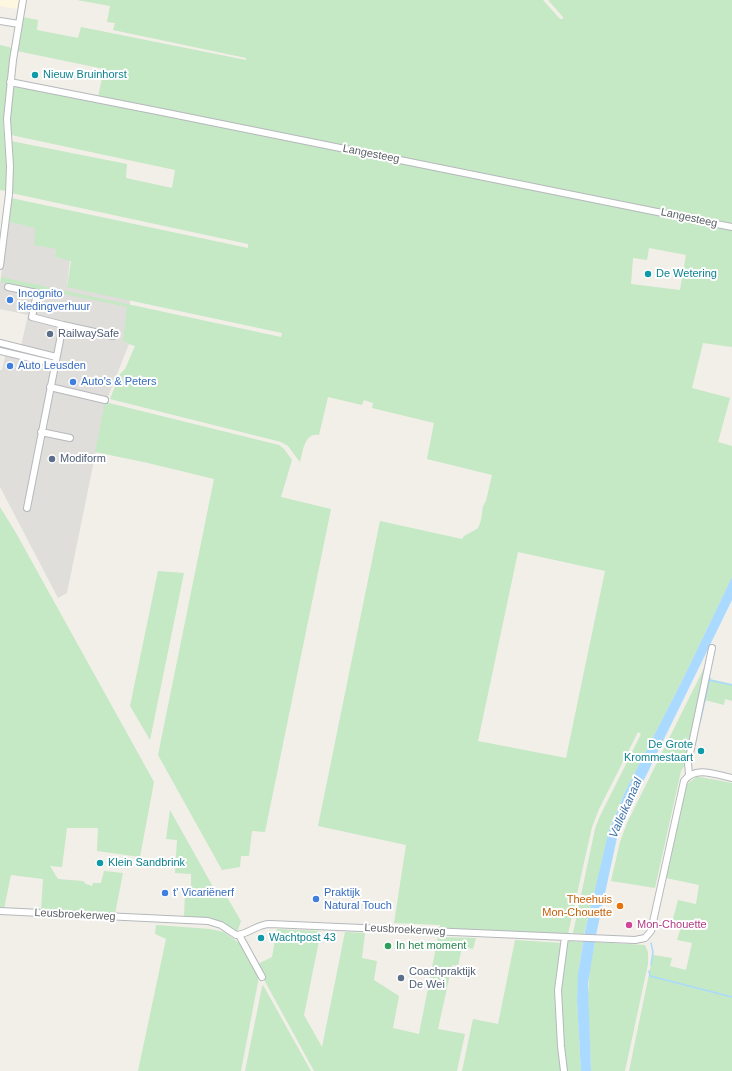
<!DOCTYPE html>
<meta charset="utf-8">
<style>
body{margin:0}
canvas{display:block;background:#f1efe8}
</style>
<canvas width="732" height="1071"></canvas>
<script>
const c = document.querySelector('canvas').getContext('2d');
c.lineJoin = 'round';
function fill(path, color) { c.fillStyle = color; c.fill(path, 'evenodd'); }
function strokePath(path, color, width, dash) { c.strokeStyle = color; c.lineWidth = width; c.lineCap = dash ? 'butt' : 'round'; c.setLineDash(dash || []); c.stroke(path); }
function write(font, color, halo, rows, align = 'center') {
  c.font = font + ' Helvetica,sans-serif'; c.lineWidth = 4; c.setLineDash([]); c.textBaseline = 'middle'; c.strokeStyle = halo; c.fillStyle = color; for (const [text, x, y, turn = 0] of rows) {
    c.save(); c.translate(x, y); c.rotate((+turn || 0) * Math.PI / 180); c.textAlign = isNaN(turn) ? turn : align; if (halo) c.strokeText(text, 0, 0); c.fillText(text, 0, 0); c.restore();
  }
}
const commercial = new Path2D(`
 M0 0H19L17 9 0 6Z`);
const industrial = new Path2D(`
 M9 222 36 228 56 249 55 257 70 260 67 285 130 300 129 344 106 402 67 593 58 598 0 487V370H2L8 343 21 346 28 315 0 309V283Z`);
const green = new Path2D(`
 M77 0H543L560 19H563V17L548 0H732V225L98 97 104 69 17 51 23 17 38 20 37 30 78 38 81 27 246 60V58L113 30 115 23 107 22 110 6Z
 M0 45 9 47 12 49 3 123 7 167 6 191 0 190Z
 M15 85 732 229V347L703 343 692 388 730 398 718 442 732 446V577L683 679 625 792 611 824 584 934 573 933 595 829 599 818 641 734 638 732 599 809 592 827 568 934 440 929V925L394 923 406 845 318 826 380 521 462 539 464 536 477 529 479 526 481 520 483 506 486 501 492 475 427 459 434 423 372 408 373 403 364 400 362 405 328 397 319 435C304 432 303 452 300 462L288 446 281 442 110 399 120 374 125 369 135 346 129 344 128 342H123L127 307 44 290 40 291 1 282V277L281 337 282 333 67 287 71 261 55 257 56 249 34 245 35 228 9 222 11 198 248 248V244L11 193 12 183 11 141 127 164 126 178 172 188 175 170 11 135 10 116 13 87ZM649 248 686 255 680 290 631 284 633 258 647 260ZM518 552 605 571 566 758 478 741Z
 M105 402 279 445 284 449 292 460 281 497 331 509 265 832 252 831 249 856H241L240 867 222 870 158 755 214 479 148 463 95 452Z
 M0 507 16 533 154 782 140 857 97 851 98 828H67L62 867 50 866 58 879 83 881 86 884 92 886 93 883H101L104 871 123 873 115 914 41 911 43 879 11 875 4 909 0 908Z
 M158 571 184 573 150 740 130 706Z
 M710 656 686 763 681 771 655 888 611 881 620 842 627 823Z
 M710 679 732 684V701L725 699 724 705 705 700Z
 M696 777H700L732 783V1071H629L653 955 672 958 670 966 686 970 692 943 677 940 680 930 671 926 678 900 696 904 699 885 666 878 686 785Z
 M170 810 217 894 224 892 241 921 237 933 225 925 184 918 185 893H191V874L175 873 177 840 166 839Z
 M156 925 210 929 224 932 242 945 258 977V982L241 1071H138L166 939 155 934Z
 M277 929 321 931 304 1015 322 1047 345 932 365 933 362 958 377 961 374 980 399 996 393 1028 419 1034 438 937 476 938 473 949 462 947 458 966 452 965 438 1029 465 1034 457 1071H314L256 965 272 957Z
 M515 940 561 943 556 979 555 997 561 1071H462L473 1019 498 1024Z
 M568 941 583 942 579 966 577 1001 581 1071H566C563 1042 558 1010 561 981 563 968 566 955 568 941Z
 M595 942 645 945 648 952V964L625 1071H591L588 994 590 969Z
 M263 985 311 1071H245L262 987Z`);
const water = new Path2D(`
 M732 577V600L618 833 596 935 588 984 591 1071H581L577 1001 578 973 585 931 609 830 625 792 683 679Z`);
const stream = new Path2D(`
 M709 680 732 685
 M700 722 710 678
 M651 965 653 952 651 943
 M649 971 650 976 732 997`);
const minor = new Path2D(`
 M0 21 19 24
 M10 82 162 112 732 227
 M0 266 9 194 10 166 7 119 13 60 23 0
 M8 287 37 293 32 317 63 325 27 508
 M63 325 113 336
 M0 343 56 357
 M0 351 55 364
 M50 387 105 400
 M41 432 70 438
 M689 775 688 763 712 648
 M0 911 208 921 221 925 236 935C249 934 257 924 270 924L635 940 645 938 651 931 684 781C695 765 717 775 732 778
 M239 935 262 977
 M564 1071 561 1046 558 990 565 937`);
const markers = [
 [35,75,4,"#0f9aa8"],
 [648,274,4,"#0f9aa8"],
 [10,300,4,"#3f7fe0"],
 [50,334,4,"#5c6f8a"],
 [10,366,4,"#3f7fe0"],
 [73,382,4,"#3f7fe0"],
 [52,459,4,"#5c6f8a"],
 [701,751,4,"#0f9aa8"],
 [100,863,4,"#0f9aa8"],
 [165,893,4,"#3f7fe0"],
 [316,899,4,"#3f7fe0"],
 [620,906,4,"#e8710a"],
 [629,925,4,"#d1479c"],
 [261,938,4,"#0f9aa8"],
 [388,946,4,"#2e9e5b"],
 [401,978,4,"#5c6f8a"]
];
const cultureNames = [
 ["Nieuw Bruinhorst",43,75],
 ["De Wetering",656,274],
 ["De Grote",693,745,"right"],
 ["Krommestaart",693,758,"right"],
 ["Klein Sandbrink",108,863],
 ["Wachtpost 43",269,938]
];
const streetNames = [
 ["Langesteeg",371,154,11],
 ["Langesteeg",689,218,12],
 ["Leusbroekerweg",75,915,3],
 ["Leusbroekerweg",405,930,3]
];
const shopNames = [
 ["Incognito",18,294],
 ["kledingverhuur",18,307],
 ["Auto Leusden",18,366],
 ["Auto's & Peters",81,382],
 ["t’ Vicariënerf",173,893],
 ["Praktijk",324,893],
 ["Natural Touch",324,906]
];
const serviceNames = [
 ["RailwaySafe",58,334],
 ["Modiform",60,459],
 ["Coachpraktijk",409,972],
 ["De Wei",409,985]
];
const foodNames = [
 ["Theehuis",612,900],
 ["Mon-Chouette",612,913]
];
const hotelNames = [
 ["Mon-Chouette",637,925]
];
const leisureNames = [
 ["In het moment",396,946]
];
const waterNames = [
 ["Valleikanaal",626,808,-66]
];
fill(commercial, '#fef7e0');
fill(industrial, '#e0deda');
fill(green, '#c5e8c5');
fill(water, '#aadaff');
strokePath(stream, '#aadaff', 1.5);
strokePath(minor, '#b5b8bc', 8);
strokePath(minor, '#fff', 6);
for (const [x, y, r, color] of markers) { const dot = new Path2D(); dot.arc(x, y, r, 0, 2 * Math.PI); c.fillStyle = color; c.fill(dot); strokePath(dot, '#fff', 1.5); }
write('11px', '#0d838f', '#fff', cultureNames, 'left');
write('11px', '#5f6368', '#fff', streetNames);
write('11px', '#366cbe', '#fff', shopNames, 'left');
write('11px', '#4e5e75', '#fff', serviceNames, 'left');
write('11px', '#c56008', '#fff', foodNames, 'right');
write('11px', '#b23c85', '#fff', hotelNames, 'left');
write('11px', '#27864d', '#fff', leisureNames, 'left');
write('italic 12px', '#4174aa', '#fff', waterNames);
</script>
